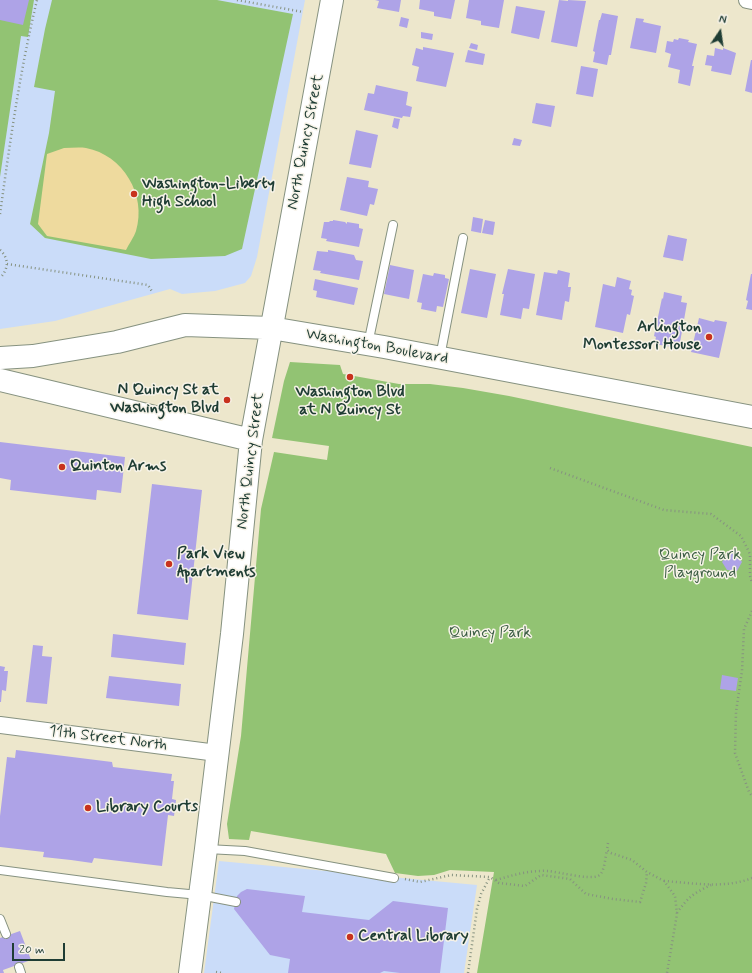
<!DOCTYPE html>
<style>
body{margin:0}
#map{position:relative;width:752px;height:973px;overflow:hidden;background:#ede7cc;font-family:Mynerve,sans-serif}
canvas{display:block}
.north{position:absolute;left:700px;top:12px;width:40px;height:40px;-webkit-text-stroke:3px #f7f3e8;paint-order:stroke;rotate:13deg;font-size:11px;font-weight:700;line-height:16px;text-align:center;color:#1f3d34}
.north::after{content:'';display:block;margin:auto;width:14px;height:18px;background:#1f3d34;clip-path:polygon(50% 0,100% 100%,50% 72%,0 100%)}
.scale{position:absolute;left:12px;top:943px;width:53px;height:18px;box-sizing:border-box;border:2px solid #1f3d34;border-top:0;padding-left:5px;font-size:12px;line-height:14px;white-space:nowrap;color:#1f3d34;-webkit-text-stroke:3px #f7f3e8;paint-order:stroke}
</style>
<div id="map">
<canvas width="752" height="973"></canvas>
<div class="north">N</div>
<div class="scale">20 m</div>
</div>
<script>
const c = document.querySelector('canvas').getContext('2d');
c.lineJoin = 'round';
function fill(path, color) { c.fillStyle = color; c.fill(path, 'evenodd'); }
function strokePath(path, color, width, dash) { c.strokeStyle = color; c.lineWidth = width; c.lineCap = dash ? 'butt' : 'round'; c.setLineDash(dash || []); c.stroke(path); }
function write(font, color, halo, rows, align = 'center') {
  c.font = font + ' Mynerve,sans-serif'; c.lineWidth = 3; c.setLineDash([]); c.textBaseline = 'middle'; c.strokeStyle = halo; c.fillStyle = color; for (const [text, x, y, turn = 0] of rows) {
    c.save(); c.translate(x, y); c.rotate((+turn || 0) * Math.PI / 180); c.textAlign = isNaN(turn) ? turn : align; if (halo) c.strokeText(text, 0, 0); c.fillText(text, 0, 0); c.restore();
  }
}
const built = new Path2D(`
 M0 0H305L257 257 251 276 245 283 215 291 182 294 170 289 55 321 0 329Z
 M219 861 477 885 464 973H204Z`);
const green = new Path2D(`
 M0 0H34L28 37 21 36 0 177Z
 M52 0H217L293 14 242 249 225 256 151 259 45 238 30 224 49 133 55 91 34 87 45 29Z
 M290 362 340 365 343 374 399 384H430L463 388 509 396 752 447V973H477L494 872 450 870 434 875 418 876 395 873 386 854 251 831 249 840 229 839 227 824 241 736 261 509 274 452 327 460 329 446 272 438 284 381Z`);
const sand = new Path2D(`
 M64 148C71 148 79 147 86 148 123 155 147 195 136 231 134 237 129 244 126 250L47 236 38 224 47 154Z`);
const building = new Path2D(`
 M0 0H29L23 25 0 20Z
 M375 0H401L399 12 377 8 379 1Z
 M420 0H455L451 19 434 16V12L419 9Z
 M469 0H504L499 28 481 25V21L466 18Z
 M559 0 568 1V0L586 1 577 47 551 42Z
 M516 6 545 11 539 39 511 33Z
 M602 13 618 16 611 55H609L607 65 593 62 595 52 593 51 599 20H600Z
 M401 17 409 19 407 28 399 26Z
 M636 18 644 19 643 22 661 26 656 53 630 48Z
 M421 32 433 34 432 40 421 38Z
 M679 38 689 40 688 42 697 44 692 66H694L690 86 678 83 680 70 668 67 671 54 665 52 667 41 673 42 674 39 678 40Z
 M471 43 478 45 477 50 469 48Z
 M423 47 454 53 446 87 416 81 419 67 412 65 416 48 423 50Z
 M715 48 723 50V48L736 53 731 75 711 71 712 66 705 65 707 55 714 56Z
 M468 50 485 54 483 65 465 62Z
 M751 60H752V93L745 91Z
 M581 66 598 69 593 97 576 94Z
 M376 85 408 92 406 105 412 107 410 117 403 116 402 118 364 110 368 93 374 94Z
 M536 103 555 106 551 127 532 123Z
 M394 118 400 119 398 129 392 127Z
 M356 130 378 135 371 168 349 164Z
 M514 138 522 140 520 146 512 145Z
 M347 177 369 181 368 187 378 189 374 205 370 204 367 216 340 210Z
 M473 217 483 219 481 233 471 231Z
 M333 220 345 222 347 224V222L359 224V228L363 229 359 247 326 241 327 239 321 238 324 222H329L330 221H333Z
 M485 220 495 222 493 235 482 233Z
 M668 235 687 239 683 261 663 257Z
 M328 250 354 255 356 260 363 261 359 280 320 273 321 271 313 270 317 251 328 252Z
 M390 265 414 270 409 299 384 294Z
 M470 269 496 274 487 318 461 313Z
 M508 269 535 274 529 309 523 308 521 319 500 315 504 294H502Z
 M558 270 570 273 568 287H571L569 302 565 301 562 320 536 315 544 272 557 274Z
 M434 273 445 275V278L449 279 443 307 437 306 436 312 421 309 422 303 417 302 423 274 433 276Z
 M751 274H752V310L746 309 748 301 746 300Z
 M617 277 631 281 629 289 632 290 631 295 634 296 630 315 627 314 623 333 595 327 603 284 615 287Z
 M315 279 358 288 354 305 316 297 317 291 313 290Z
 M664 292 682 296 681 302 687 303 679 348 654 344 656 337 654 336 662 298 663 299Z
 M699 318 714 322 715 320 727 322 719 358 691 352Z
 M0 442 125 457 121 493 97 490 96 500 10 490 11 480 0 478Z
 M152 484 202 490 188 620 137 614Z
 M728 553 737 554 742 562 737 571 727 570 722 562Z
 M113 634 186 643 184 665 111 657Z
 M33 645 43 646 42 656 52 657 47 704 26 702Z
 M0 666 5 667 4 671H8L6 691 2 690 1 702H0Z
 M722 675 738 678 736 691 720 689Z
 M109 676 181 684 179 706 106 698Z
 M16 750 112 762 113 767 172 774 171 781H174L172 799 176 800 174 816 168 815 162 866 94 858 92 863 71 860 43 857 44 852 0 847V816L7 757 15 758Z
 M247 889 305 896 302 912 369 920 393 901 448 908 440 973H400L384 971 380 973H288L290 959 270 955 234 909 237 896 241 892Z
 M20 931 31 960 3 970 4 973H0V938Z`);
const path = new Path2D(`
 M237 0 303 12
 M0 214C10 142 20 70 37 0
 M0 250C9 258 9 269 0 278
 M7 264 148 285 153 293
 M550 468 664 510 711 514 741 536 750 554V576L752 583
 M752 611 744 629 742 671 736 712 735 753 749 792 752 796
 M608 843 607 850 611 853 632 860 647 872 664 881 675 896 677 914 667 973
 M405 879 420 882 451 875 490 877 499 883 525 886 541 875 570 879 586 894 613 899 640 902 646 883 647 872
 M496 880C513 875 530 870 548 871 559 872 589 880 598 876 605 873 605 857 607 850
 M664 881C693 883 725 889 752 878
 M677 913C688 897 694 893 711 885
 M216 972 222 973
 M468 973 477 909 481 894 490 877`);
const service = new Path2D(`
 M368 344 393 225
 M440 357 463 238
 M207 849 245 851 394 878
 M0 870 167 892 200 895 236 902
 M0 919 6 934
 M19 967 21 973`);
const minor = new Path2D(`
 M747 0 752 1
 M0 725 217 753`);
const secondary = new Path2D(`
 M0 358 33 356 117 342 185 325 271 328 384 347 752 417
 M0 380 251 440
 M190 973 206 849 232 634 251 440 332 0`);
const markers = [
 [134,194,4,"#c8321e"],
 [709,337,4,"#c8321e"],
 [350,377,4,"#c8321e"],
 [227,400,4,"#c8321e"],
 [62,467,4,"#c8321e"],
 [169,564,4,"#c8321e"],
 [88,808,4,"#c8321e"],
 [350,937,4,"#c8321e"]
];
const streetNames = [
 ["North Quincy Street",306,142,-79],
 ["Washington Boulevard",377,347,10],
 ["North Quincy Street",251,461,-83],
 ["11th Street North",108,739,7]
];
const poiNames = [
 ["Washington-Liberty",142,185],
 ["High School",142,203],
 ["Arlington",701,328,"right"],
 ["Montessori House",701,346,"right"],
 ["N Quincy St at",219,391,"right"],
 ["Washington Blvd",219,409,"right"],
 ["Washington Blvd",350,393,"center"],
 ["at N Quincy St",350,411,"center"],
 ["Quinton Arms",70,467],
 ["Park View",177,555],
 ["Apartments",177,573],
 ["Library Courts",96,808],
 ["Central Library",358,937]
];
const parkNames = [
 ["Quincy Park",700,556],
 ["Playground",700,574],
 ["Quincy Park",490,634]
];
fill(built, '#cadcf9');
fill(green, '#92c373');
fill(sand, '#eeda9e');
fill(building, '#aea3e7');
strokePath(service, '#869280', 10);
strokePath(minor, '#869280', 18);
strokePath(secondary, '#869280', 24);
strokePath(path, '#869280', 2.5, [1, 3]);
strokePath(service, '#fff', 8);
strokePath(minor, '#fff', 16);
strokePath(secondary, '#fff', 22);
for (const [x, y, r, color] of markers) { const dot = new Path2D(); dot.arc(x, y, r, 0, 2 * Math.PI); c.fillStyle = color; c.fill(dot); strokePath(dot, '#f7f3e8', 1.5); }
write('16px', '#1f3d34', '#f7f3e8', streetNames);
write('bold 16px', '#1f3d34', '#f7f3e8', poiNames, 'left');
write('16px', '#3c5e44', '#f7f3e8', parkNames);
</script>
